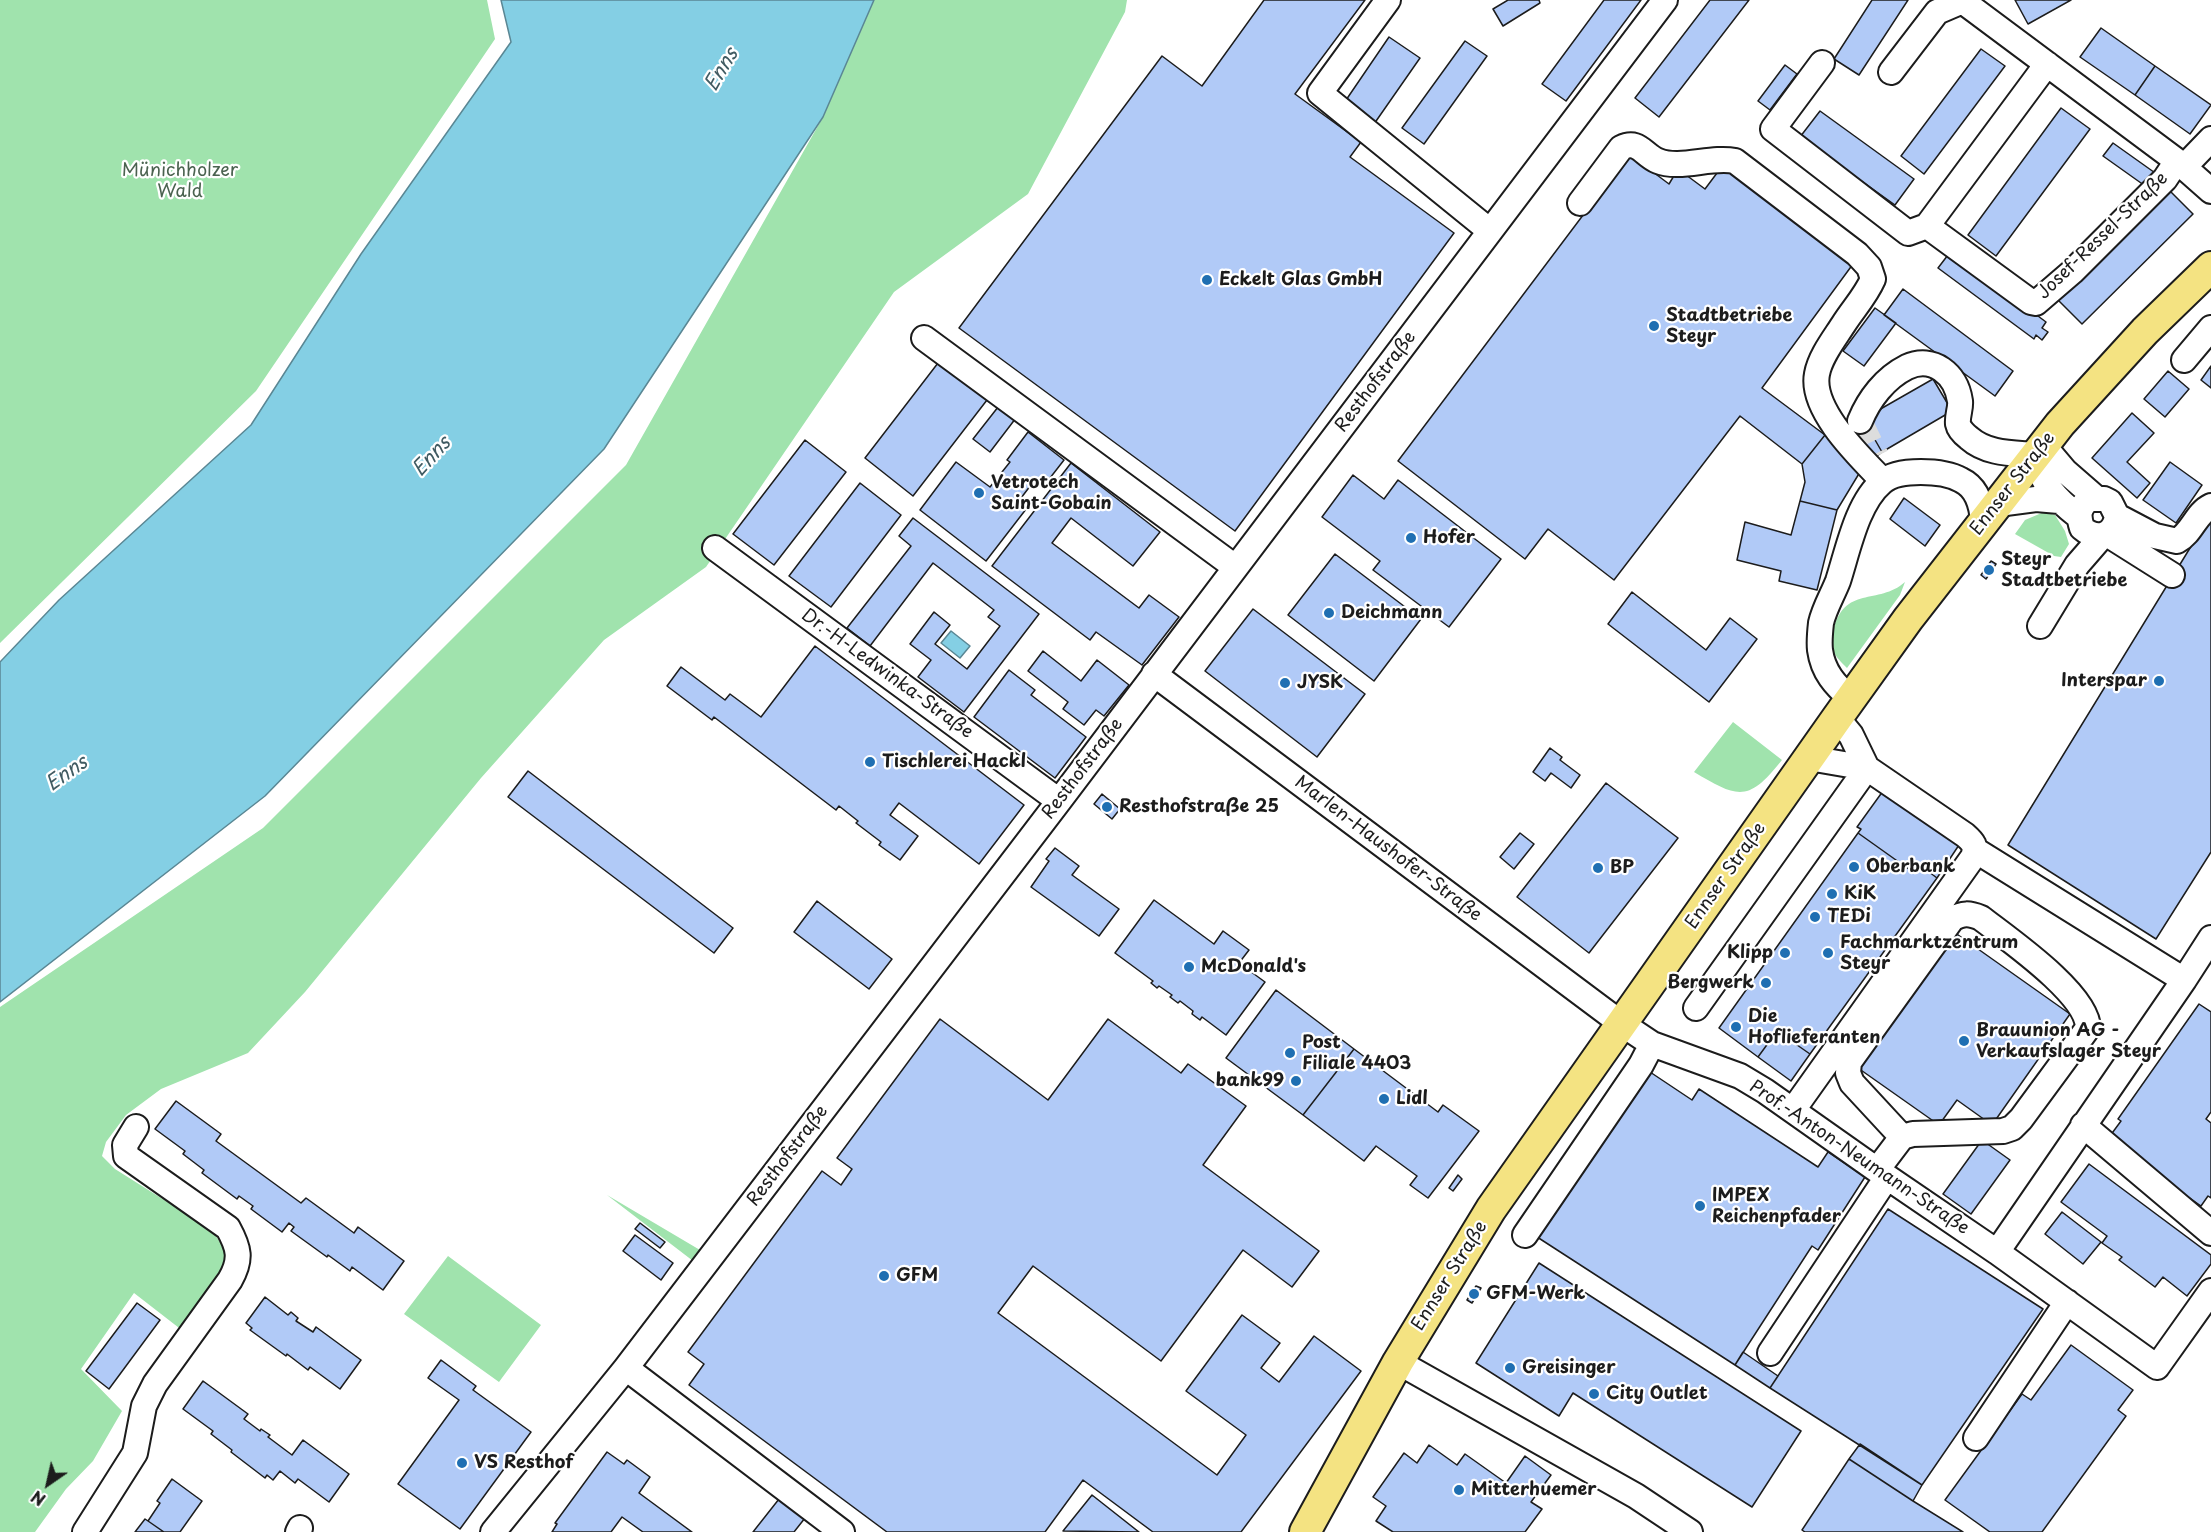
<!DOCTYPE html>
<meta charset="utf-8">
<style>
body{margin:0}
#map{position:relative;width:2211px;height:1532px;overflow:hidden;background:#fff;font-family:"Playpen Sans",sans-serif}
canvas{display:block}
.north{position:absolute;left:18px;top:1454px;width:60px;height:60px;-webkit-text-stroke:4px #fff;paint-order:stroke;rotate:214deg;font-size:16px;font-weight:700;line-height:24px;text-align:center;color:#1c1c1c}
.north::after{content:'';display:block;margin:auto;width:21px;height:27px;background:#1c1c1c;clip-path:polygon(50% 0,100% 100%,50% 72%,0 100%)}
</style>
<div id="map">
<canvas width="2211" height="1532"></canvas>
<div class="north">N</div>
</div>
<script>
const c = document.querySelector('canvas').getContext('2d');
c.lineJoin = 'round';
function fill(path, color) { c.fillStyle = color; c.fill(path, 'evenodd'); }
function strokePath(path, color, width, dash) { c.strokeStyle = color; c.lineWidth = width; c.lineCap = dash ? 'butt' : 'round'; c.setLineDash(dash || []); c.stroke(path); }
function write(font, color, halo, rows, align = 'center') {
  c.font = font + ' "Playpen Sans",sans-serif'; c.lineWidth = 4.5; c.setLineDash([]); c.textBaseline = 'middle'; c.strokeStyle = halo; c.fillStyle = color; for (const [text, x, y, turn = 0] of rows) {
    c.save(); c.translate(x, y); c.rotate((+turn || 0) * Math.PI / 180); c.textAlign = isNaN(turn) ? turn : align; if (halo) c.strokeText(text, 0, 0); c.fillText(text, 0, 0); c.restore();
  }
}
const green = new Path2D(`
 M0 0H487L495 39 256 391 0 643Z
 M874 0H1127L1125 12 1028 194 894 292 706 567 604 640 481 778 305 992 248 1053 161 1089 126 1115 106 1142 102 1156 115 1169 188 1215 215 1235 227 1252V1270L183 1331 134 1293 81 1369 122 1411 93 1461 66 1489 35 1532H0V1007L263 828 626 465 823 117Z
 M2044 512 2055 515 2065 531 2069 544 2061 557 2054 556 2015 534 2025 520Z
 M1905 582 1900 595 1847 668C1835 656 1829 650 1833 632 1844 584 1878 606 1905 582Z
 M1733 722 1782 760C1748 803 1738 798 1694 772Z
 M850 1060 697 1264 607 1195 700 1250 780 1145Z
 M448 1256 541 1325 499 1382 404 1314Z`);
const water = new Path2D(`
 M501 0H874L823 117 604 449 265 796 0 1002V662L59 600 251 425 361 254 511 42Z
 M951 631 970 646 960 658 941 643Z`);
const building = new Path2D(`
 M1264 0H1365L1295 94 1361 142 1350 157 1454 233 1235 531 959 328 1162 56 1202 86Z
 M1508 0H1539L1540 3 1503 26 1493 9Z
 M1604 0H1641L1566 101 1542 84Z
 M1710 0H1749L1659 117 1635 98Z
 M1872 0H1908L1859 75 1834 59Z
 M2015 0H2071L2028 24Z
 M2101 28 2155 66 2135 95 2080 57Z
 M1389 37 1420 58 1374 124 1344 103Z
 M1465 41 1487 56 1424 144 1402 128Z
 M1981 49 2005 66 1924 174 1901 156Z
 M1785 65 1797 74 1770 110 1758 101Z
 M2155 66 2211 105 2190 134 2135 95Z
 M2061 108 2090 129 1996 256 1968 235Z
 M1820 111 1914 179 1895 205 1800 137Z
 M2113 143 2158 175 2148 188 2103 156Z
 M1629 154 1669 184 1678 169 1705 189 1723 165 1853 264 1762 388 1825 435 1802 464 1740 416 1614 580 1548 529 1525 559 1398 461Z
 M2168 189 2193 214 2082 324 2057 299Z
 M1951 251 2046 322 2042 328 2048 332 2042 340 2036 335 2034 339 1938 268Z
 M1903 289 2013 371 1995 396 1884 315Z
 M1875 308 1896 323 1864 366 1843 351Z
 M938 363 987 400 913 496 865 458Z
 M2211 366V388L2201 380Z
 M2168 371 2189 389 2165 417 2144 399Z
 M1933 379 1952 411 1882 452 1863 419Z
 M1002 402 1019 414 990 452 973 439Z
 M2132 413 2154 433 2127 462 2150 483 2137 498 2092 458Z
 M1863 419 1882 452 1863 467 1837 510 1800 501 1805 482 1802 464 1825 435 1844 431Z
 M1028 432 1064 460 1043 487 1034 481 1021 498 1030 504 986 561 920 510 956 462 990 487 1010 462 1007 460Z
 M805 440 846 472 774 565 733 534Z
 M2170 462 2202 485 2176 523 2143 500Z
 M1071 463 1160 532 1133 566 1071 518 1052 543 1139 608 1149 595 1179 617 1142 665 1096 632 1090 640 992 566Z
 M1353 475 1384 499 1398 480 1501 559 1449 627 1373 570 1380 561 1322 517Z
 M860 483 901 515 831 607 789 576Z
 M1904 498 1940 525 1925 546 1890 519Z
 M1800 501 1837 510 1817 590 1779 581 1781 571 1737 560 1745 522 1791 535Z
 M2209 517 2211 518V852L2156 939 2008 845Z
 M913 518 1039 614 964 712 918 677 931 660 910 644 934 612 950 625 935 644 967 669 1000 626 988 617 994 610 933 563 870 646 847 628 911 546 899 536Z
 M1335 554 1421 619 1374 681 1288 615Z
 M1991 561 1996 564 1986 579 1981 575Z
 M1632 592 1706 650 1730 618 1757 639 1709 702 1608 624Z
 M1253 609 1365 694 1317 757 1205 671Z
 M815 646 1024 805 979 864 899 803 890 815 918 836 900 860 879 845 881 842 856 823 858 821 839 806 836 810 714 717 712 720 667 686 681 667 725 700 730 694 761 717Z
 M1043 651 1081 681 1097 660 1129 685 1104 716 1096 710 1084 725 1063 709 1068 702 1028 671Z
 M1009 670 1035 690 1031 695 1086 737 1055 778 974 717Z
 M1550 748 1562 757 1560 760 1580 775 1571 788 1551 773 1545 781 1533 772Z
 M528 771 733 928 714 953 508 797Z
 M1606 783 1678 838 1589 953 1517 897Z
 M1883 791 1959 845 1937 878 1916 862 1910 870 1858 833 1861 829 1857 827Z
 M1102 794 1120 809 1112 819 1094 804Z
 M1520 833 1534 844 1514 869 1500 857Z
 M1858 833 1910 870 1916 862 1937 878 1810 1054 1777 1031 1758 1057 1719 1028Z
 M1055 848 1079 866 1072 875 1119 909 1099 936 1031 887 1049 861 1046 859Z
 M1154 900 1214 944 1223 931 1249 950 1239 963 1265 982 1226 1035 1202 1017 1200 1020 1192 1014 1193 1011 1180 1001 1178 1003 1170 997 1172 995 1159 986 1157 988 1151 983 1153 981 1115 953Z
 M817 901 892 959 869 989 794 932Z
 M1954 932 2070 1014 1992 1125 1957 1100 1939 1125 1858 1068Z
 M1276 990 1354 1049 1303 1115 1226 1058Z
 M2199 1004 2211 1012V1112L2206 1119 2211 1123V1198L2208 1196 2201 1206 2107 1140 2121 1121 2118 1119Z
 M940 1019 1048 1100 1108 1019 1181 1073 1188 1064 1246 1106 1203 1165 1319 1251 1292 1287 1243 1250 1161 1361 1033 1266 998 1313 1217 1475 1246 1435 1186 1391 1242 1315 1280 1343 1261 1368 1279 1382 1314 1336 1361 1371 1241 1532H1153L1083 1480 1045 1532H887L689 1385 704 1364 688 1352 822 1171 841 1185 852 1169 837 1158Z
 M1777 1031 1810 1054 1791 1081 1758 1057Z
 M1354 1049 1438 1112 1443 1105 1479 1131 1428 1198 1410 1185 1417 1176 1376 1146 1364 1161 1303 1115Z
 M1644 1068 1692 1100 1699 1089 1818 1167 1828 1152 1865 1177 1818 1250 1812 1246 1735 1365 1534 1235Z
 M176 1101 221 1134 216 1141 301 1203 306 1198 354 1233 358 1227 404 1261 383 1290 352 1267 350 1271 328 1255 327 1257 291 1231 294 1227 289 1223 282 1232 251 1209 253 1206 239 1196 237 1199 202 1173 204 1170 183 1154 185 1151 155 1129Z
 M1982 1140 2010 1160 1971 1214 1943 1194Z
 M2089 1164 2211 1255V1264L2187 1296 2163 1277 2155 1287 2119 1260 2122 1257 2102 1243 2107 1236 2061 1202Z
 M1458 1175 1462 1179 1453 1191 1449 1188Z
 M1888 1209 2043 1309 1922 1485 1770 1388Z
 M2062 1212 2101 1242 2083 1264 2045 1234Z
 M640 1223 665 1242 660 1248 635 1229Z
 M635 1235 673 1263 661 1280 623 1251Z
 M1539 1263 1801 1431 1752 1507 1573 1393 1559 1416 1476 1363Z
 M1476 1286 1481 1288 1472 1303 1467 1300Z
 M265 1297 288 1315 291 1312 298 1318 296 1321 313 1332 316 1327 361 1360 340 1389 310 1367 308 1370 287 1354 286 1356 250 1330 252 1328 246 1323Z
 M137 1303 160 1320 109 1389 86 1371Z
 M2071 1345 2133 1390 2118 1410 2126 1416 2042 1532H1990L1945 1500 2022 1394 2031 1400Z
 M1743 1352 1778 1376 1770 1388 1735 1365Z
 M441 1360 476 1386 473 1390 531 1432 460 1529 398 1484 459 1400 428 1378Z
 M203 1381 248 1414 244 1419 260 1431 261 1429 270 1435 268 1437 292 1455 303 1440 349 1474 329 1502 298 1479 295 1483 280 1471 273 1480 267 1475 265 1478 231 1452 232 1450 211 1434 213 1431 183 1409Z
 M1860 1444 1922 1485 1913 1501 1849 1459Z
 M1429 1445 1457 1465 1465 1454 1506 1483 1525 1456 1551 1475 1531 1502 1542 1509 1525 1532H1393L1376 1521 1386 1506 1373 1497 1404 1453 1417 1463Z
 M607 1452 624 1464 627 1460 650 1477 639 1493 692 1532H643L622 1517 611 1532H552L557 1524 555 1523Z
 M1849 1459 1913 1501 1963 1532H1805L1802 1530Z
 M172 1479 202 1501 180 1532H164L148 1521 160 1503 157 1501Z
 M1092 1495 1139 1532 1063 1531Z
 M779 1499 805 1518 794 1532H753Z
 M145 1519 148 1521 164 1532H135Z`);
const minorTunnel = new Path2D(`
 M1860 421 1877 456`);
const minor = new Path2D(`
 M1388 0 1320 93 1490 231
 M1965 0 1969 6 2177 161 2211 191
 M1822 63 1773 129 1908 233 1927 226
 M1891 72 1937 12 1965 0
 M2184 167 2211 139
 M1580 203 1621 148C1639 139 1643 155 1658 161 1680 170 1711 156 1735 161L1857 254 1869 267 1873 279C1865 297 1853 309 1843 325 1834 339 1820 357 1817 374 1810 410 1860 457 1883 481
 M1927 226 2031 302 2036 303 2072 272 2165 179 2177 161
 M1927 226 2047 64
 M924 338 1235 567
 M2184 360 2211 328
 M1860 421C1869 399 1885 378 1907 367 1933 355 1956 374 1960 401 1961 408 1957 416 1958 424 1959 429 1965 435 1969 438 1987 454 2012 453 2035 455 2041 483 2056 499 2078 516
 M2043 445 2065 471 2096 498
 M1998 504 2036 499 2059 501
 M2117 516C2114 536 2097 541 2082 528 2078 516 2078 508 2089 499H2104L2110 502 2117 516 2155 536 2177 541C2192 533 2196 513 2211 506
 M2107 534 2172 575
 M715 548 1059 801
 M2040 626 2077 565 2103 535
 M1154 674 1622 1024 1652 1044 1740 1076 1765 1091 1887 1177 1997 1252 2184 980 2211 938
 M1851 699C1835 685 1823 672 1820 650 1819 641 1820 632 1821 623 1824 609 1833 594 1838 581 1848 550 1857 503 1882 482 1898 468 1943 470 1961 480 1978 488 1982 506 1983 522
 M1837 718 1851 735 1867 768
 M1975 850 2184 980
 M1696 1008 1867 768
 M1793 1110 1973 857C1977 846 1973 842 1965 835L1867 768 1809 758
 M2083 1125 2211 1233
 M1877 1170 1902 1137 1913 1134 2003 1131 2012 1128 2021 1119 2088 1028C2088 994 2008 939 1981 918 1969 913 1963 913 1952 919L1849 1062 1848 1073 1852 1083 1902 1137
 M1525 1235 1641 1065 1652 1044
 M1997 1252 2157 1367 2211 1291
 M1770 1353 1887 1177
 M1398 1362 1636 1496 1690 1532
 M626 1368 842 1532
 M1976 1438 2067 1302
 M85 1532 135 1453 144 1406 155 1384 230 1280C242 1259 239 1248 228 1228L126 1156 125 1145 136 1127
 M298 1532 300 1528
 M493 1532 626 1368 1059 801 1665 0`);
const major = new Path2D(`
 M1305 1532 1398 1362 1491 1209 1837 718 1908 619 2060 424 2145 331 2211 267`);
const markers = [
 [1207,280,6,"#1f6fb2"],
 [1654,326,6,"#1f6fb2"],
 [979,493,6,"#1f6fb2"],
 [1411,538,6,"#1f6fb2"],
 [1989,570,6,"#1f6fb2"],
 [1329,613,6,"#1f6fb2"],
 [2159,681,6,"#1f6fb2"],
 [1285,683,6,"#1f6fb2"],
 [870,762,6,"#1f6fb2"],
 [1107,807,6,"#1f6fb2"],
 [1854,867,6,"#1f6fb2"],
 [1598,868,6,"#1f6fb2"],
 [1832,894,6,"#1f6fb2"],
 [1815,917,6,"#1f6fb2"],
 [1785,953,6,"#1f6fb2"],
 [1828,953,6,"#1f6fb2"],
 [1189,967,6,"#1f6fb2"],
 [1766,983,6,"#1f6fb2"],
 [1736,1027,6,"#1f6fb2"],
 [1964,1041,6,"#1f6fb2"],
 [1290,1053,6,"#1f6fb2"],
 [1296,1081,6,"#1f6fb2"],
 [1384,1099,6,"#1f6fb2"],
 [1700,1206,6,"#1f6fb2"],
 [884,1276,6,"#1f6fb2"],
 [1474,1294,6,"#1f6fb2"],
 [1510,1368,6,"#1f6fb2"],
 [1594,1394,6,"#1f6fb2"],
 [462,1463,6,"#1f6fb2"],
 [1459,1490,6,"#1f6fb2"]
];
const parkNames = [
 ["Münichholzer",180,171],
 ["Wald",180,192]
];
const streetNames = [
 ["Josef-Ressel-Straße",2103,236,-44],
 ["Resthofstraße",1376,382,-53],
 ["Ennser Straße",2013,484,-52],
 ["Dr.-H-Ledwinka-Straße",887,674,36],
 ["Resthofstraße",1083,769,-53],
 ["Marlen-Haushofer-Straße",1388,849,37],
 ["Ennser Straße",1726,876,-55],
 ["Resthofstraße",788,1156,-53],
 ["Prof.-Anton-Neumann-Straße",1859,1158,34],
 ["Ennser Straße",1450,1276,-58]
];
const poiNames = [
 ["Eckelt Glas GmbH",1219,280],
 ["Stadtbetriebe",1666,316],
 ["Steyr",1666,337],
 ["Vetrotech",991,483],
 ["Saint-Gobain",991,504],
 ["Hofer",1423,538],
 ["Steyr",2001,560],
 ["Stadtbetriebe",2001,581],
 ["Deichmann",1341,613],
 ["Interspar",2147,681,"right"],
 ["JYSK",1297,683],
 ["Tischlerei Hackl",882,762],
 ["Resthofstraße 25",1119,807],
 ["Oberbank",1866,867],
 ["BP",1610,868],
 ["KiK",1844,894],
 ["TEDi",1827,917],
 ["Fachmarktzentrum",1840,943],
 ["Steyr",1840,964],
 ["Klipp",1773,953,"right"],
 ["McDonald's",1201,967],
 ["Bergwerk",1754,983,"right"],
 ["Die",1748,1017],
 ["Hoflieferanten",1748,1038],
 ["Brauunion AG -",1976,1031],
 ["Verkaufslager Steyr",1976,1052],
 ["Post",1302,1043],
 ["Filiale 4403",1302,1064],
 ["bank99",1284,1081,"right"],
 ["Lidl",1396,1099],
 ["IMPEX",1712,1196],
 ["Reichenpfader",1712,1217],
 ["GFM",896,1276],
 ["GFM-Werk",1486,1294],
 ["Greisinger",1522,1368],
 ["City Outlet",1606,1394],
 ["VS Resthof",474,1463],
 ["Mitterhuemer",1471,1490]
];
const waterNames = [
 ["Enns",722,70,-59],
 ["Enns",432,457,-47],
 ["Enns",67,774,-35]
];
fill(green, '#a0e3ad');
fill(water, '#84cfe4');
strokePath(water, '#5a8794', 1.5);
fill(building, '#b1caf7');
strokePath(building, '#1c1c1c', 1.5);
strokePath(minorTunnel, '#ddd', 24, [24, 12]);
strokePath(minor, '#1c1c1c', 28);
strokePath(major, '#1c1c1c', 34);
strokePath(minor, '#fff', 24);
strokePath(major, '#f4e382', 30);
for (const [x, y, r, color] of markers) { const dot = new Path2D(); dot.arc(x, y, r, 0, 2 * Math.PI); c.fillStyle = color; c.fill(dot); strokePath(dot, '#fff', 2); }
write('18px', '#4a624f', '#fff', parkNames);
write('18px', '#1c1c1c', '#fff', streetNames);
write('bold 18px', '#1c1c1c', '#fff', poiNames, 'left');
write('italic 20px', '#405b62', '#fff', waterNames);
</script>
